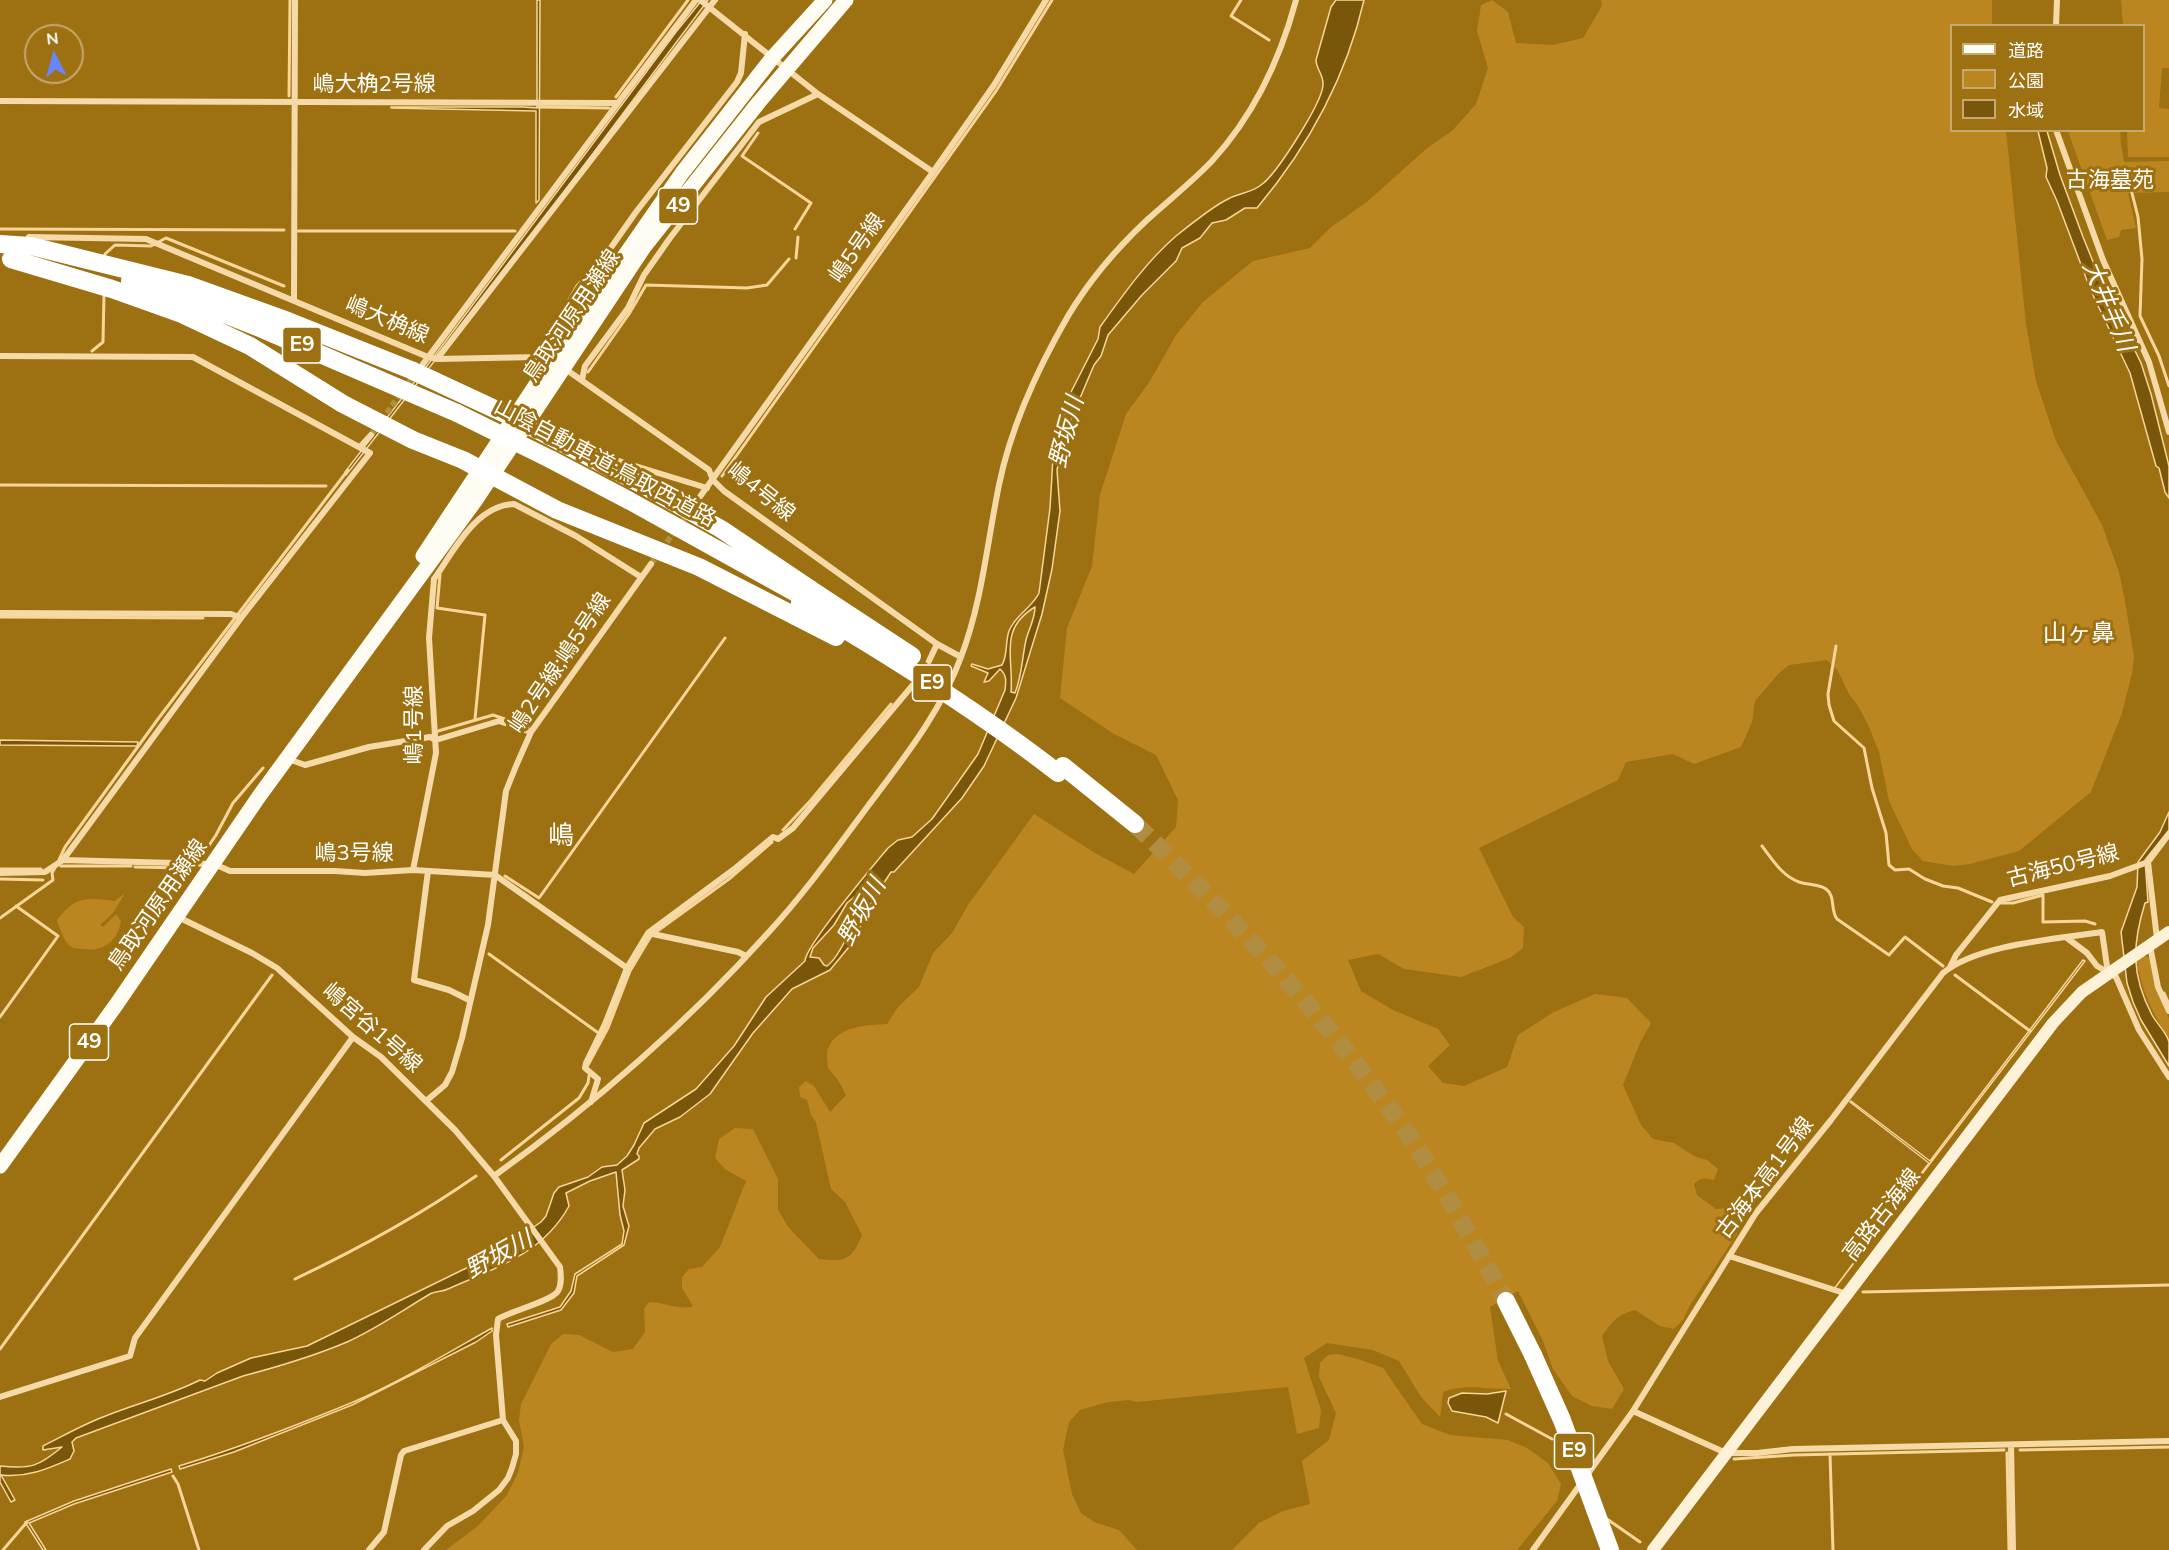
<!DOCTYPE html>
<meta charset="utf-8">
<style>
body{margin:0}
#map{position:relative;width:2169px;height:1550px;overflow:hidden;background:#9d7011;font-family:Mulish,"Noto Sans JP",sans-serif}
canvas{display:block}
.legend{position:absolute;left:1950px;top:24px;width:195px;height:108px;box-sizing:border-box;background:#9d7011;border:2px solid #c4a970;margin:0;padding:8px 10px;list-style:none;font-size:18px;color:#fff}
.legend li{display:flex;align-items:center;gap:12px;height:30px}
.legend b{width:30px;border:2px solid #c4a970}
.north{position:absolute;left:24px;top:24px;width:60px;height:60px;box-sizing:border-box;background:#9d7011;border:2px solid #c4a970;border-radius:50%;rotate:354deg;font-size:16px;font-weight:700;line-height:24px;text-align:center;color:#fff}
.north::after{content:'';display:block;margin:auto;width:21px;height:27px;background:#6a85ff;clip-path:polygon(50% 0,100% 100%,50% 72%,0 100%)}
</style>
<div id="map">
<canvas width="2169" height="1550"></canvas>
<ul class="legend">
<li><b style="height:8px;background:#fffcf4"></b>道路</li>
<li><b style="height:16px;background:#bb8620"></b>公園</li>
<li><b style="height:16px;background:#79560a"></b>水域</li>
</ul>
<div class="north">N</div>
</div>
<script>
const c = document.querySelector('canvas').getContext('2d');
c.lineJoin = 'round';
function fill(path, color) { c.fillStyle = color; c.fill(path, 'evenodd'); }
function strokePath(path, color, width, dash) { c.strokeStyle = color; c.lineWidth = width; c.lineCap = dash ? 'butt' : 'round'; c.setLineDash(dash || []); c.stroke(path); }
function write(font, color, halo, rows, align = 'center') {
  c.font = font + ' Mulish,"Noto Sans JP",sans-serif'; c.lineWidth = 6; c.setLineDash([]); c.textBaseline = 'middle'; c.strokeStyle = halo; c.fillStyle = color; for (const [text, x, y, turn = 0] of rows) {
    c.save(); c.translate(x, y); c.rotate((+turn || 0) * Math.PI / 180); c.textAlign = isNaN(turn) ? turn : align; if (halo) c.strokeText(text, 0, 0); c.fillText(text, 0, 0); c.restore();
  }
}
const green = new Path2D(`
 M1492 0 1508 12 1516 43 1553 45 1583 38 1602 6 1601 0H1992V25L1952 26V130L2006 131 2026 324 2036 381 2056 441 2102 525 2119 572 2125 601 2134 657 2132 674 2122 713 2091 792 2019 851 1970 864 1953 866 1923 861 1912 849 1889 801 1879 752 1869 727 1860 709 1849 694 1838 671 1827 660 1789 665 1778 674 1755 701 1752 722 1741 747 1694 764 1673 754 1626 762 1618 780 1479 848 1513 917 1524 927 1523 948 1510 958 1461 977 1404 969 1378 954 1348 960 1361 991 1393 1010 1438 1029 1450 1045 1428 1066 1443 1083 1464 1086 1507 1067 1518 1035 1554 1012 1595 994 1627 998 1651 1023 1640 1043 1623 1085 1641 1125 1653 1139 1674 1143 1694 1156 1707 1160 1718 1169 1714 1180C1705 1178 1700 1177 1694 1184L1697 1195 1716 1209 1725 1208 1737 1234 1690 1305 1683 1320 1674 1329 1660 1326 1635 1310C1618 1314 1612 1322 1602 1336L1608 1361 1624 1389 1612 1409 1592 1406 1572 1396 1553 1369 1543 1341 1518 1291 1490 1307 1498 1361 1511 1389C1486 1390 1468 1383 1443 1392L1440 1417 1421 1397 1399 1361 1373 1350 1327 1343 1304 1358 1321 1410 1319 1428 1297 1434 1288 1387 1137 1402 1129 1400 1108 1402 1080 1410 1069 1422 1063 1450 1072 1494 1081 1513 1094 1522 1119 1530 1137 1550H446L478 1526 507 1495 518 1473 524 1447 519 1420 521 1404 551 1344 563 1334 579 1335 613 1352 633 1349 645 1332 644 1309 649 1302C662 1302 682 1311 693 1306L682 1288V1277L689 1269 702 1267 720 1247 746 1181 725 1169 715 1158 719 1139 735 1128 753 1129 778 1179V1210L789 1228 819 1259C845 1262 852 1260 862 1235L845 1202 831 1189 816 1122 811 1115 807 1100 800 1097 799 1087 806 1081 814 1086 830 1112 846 1095 838 1080 828 1068C828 1063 826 1054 828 1049 836 1026 867 1025 887 1024L898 1007 919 987 933 953 952 933 968 905 1034 814 1095 853 1134 874 1176 827 1178 800 1156 755 1114 734 1060 698 1067 628 1092 566 1100 495 1126 414 1150 381 1176 335 1203 302 1253 261 1310 248 1330 228 1368 201 1426 149 1453 130 1476 104 1488 68 1477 31 1481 5Z
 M2121 0H2169V68H2162L2159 108 2169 109V157H2128L2127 131 2144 130V26L2123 25Z
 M2068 131H2120L2121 144 2124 162 2169 161V192L2128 193 2136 228 2121 230 2119 237 2107 240Z
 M125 893 113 913 100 925 103 927 116 914 121 921C118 940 104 952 84 949 79 948 75 950 70 946 63 940 60 929 57 920 77 895 85 898 115 901Z
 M2145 956 2150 958 2157 990 2169 1019V1039C2153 1014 2142 992 2137 962Z
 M1338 1354 1361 1360 1383 1368 1422 1424 1450 1435 1508 1440 1527 1448 1548 1463 1561 1484 1557 1501 1517 1550H1232L1259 1523 1283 1511 1310 1504 1302 1461 1329 1440 1336 1413 1319 1377 1320 1363 1328 1355Z`);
const water = new Path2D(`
 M537 0H540L539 200 536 203V111L391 108V107H523L537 108Z
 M702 0H708L526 243 346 475 345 472 430 362 676 32Z
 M1336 0H1364C1346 78 1308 147 1257 208H1245L1226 220 1212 223 1200 238 1182 248 1176 261 1142 295 1108 335 1101 356 1094 365 1066 431 1057 470 1060 511 1052 569 1042 614 1016 698 984 766 962 798 894 872H891L872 901 853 942 830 970 792 989 753 1033 710 1094 680 1117 655 1129 639 1148 637 1154 639 1156V1159L622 1170 625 1190 623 1206 629 1226 624 1245 577 1276 574 1293 561 1310 508 1327 507 1324 560 1307 571 1291 575 1274 622 1244 624 1231 620 1215 616 1172 590 1181 566 1193 569 1206C542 1255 495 1268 448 1289 442 1292 435 1291 430 1294 403 1310 376 1329 347 1342 314 1356 277 1367 243 1376L76 1438 72 1442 74 1451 70 1459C47 1469 27 1478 1 1475L15 1500 11 1502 0 1482V1466C31 1469 38 1467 62 1447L43 1450V1446C63 1436 82 1425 103 1417 135 1404 168 1396 200 1380L205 1381 217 1373 251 1358 307 1346 493 1255 541 1222 546 1216 554 1193 559 1187 588 1177 602 1167 617 1165 627 1156 634 1145 644 1123 696 1089 734 1046 766 997 805 961C805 946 874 865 888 848L898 840 912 837 932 819 978 754 1005 690C1006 682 1007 675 1000 669L989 681 984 682 988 673 971 666 972 664 988 669 1002 665C1008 655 1005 642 1009 631 1015 615 1032 608 1039 593L1050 508 1053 457 1070 394 1098 339 1100 327C1123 295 1146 262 1176 236 1186 228 1217 204 1228 199 1239 193 1251 193 1261 185 1276 175 1322 103 1323 85 1324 75 1316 69 1316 60L1331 7ZM1035 607C1035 619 1029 628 1026 640 1022 658 1022 676 1015 693L1011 692C1014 658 998 629 1035 607ZM864 893C862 908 840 957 827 966L824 965 819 958 810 957 813 948 834 925 847 903 854 897Z
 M2038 131H2047L2060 175 2083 237 2100 279 2141 363 2151 394 2169 466V498L2165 492 2159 468 2156 466 2130 373 2091 291 2057 201 2046 177 2047 168Z
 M0 740 138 742 137 746 0 745Z
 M2169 812V830L2145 860 2148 902 2145 903C2132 945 2131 975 2152 1015 2157 1024 2167 1033 2169 1042 2169 1049 2169 1058 2169 1066L2141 1020 2133 1002 2127 983 2121 932 2137 887 2138 862 2160 832Z
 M2083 960 2085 961 1834 1289 1929 1163 1850 1102 1851 1101 1930 1161Z
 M492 1328V1331L476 1342 352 1405 234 1452 180 1469 179 1466C238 1448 295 1426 351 1403 400 1382 446 1354 492 1328Z
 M1506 1391 1498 1423 1486 1417 1452 1411 1448 1403 1449 1398 1462 1393 1487 1394Z
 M171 1469 172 1472 74 1504 29 1523 46 1550H43L25 1522 74 1501Z`);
const stream = new Path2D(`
 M1241 0 1231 16 1269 40
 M289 96 290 0
 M616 97 688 0
 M538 107 609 108
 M758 133 742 156 811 203 795 229
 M2132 193 2138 217 2142 259 2140 316 2159 356 2169 386
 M0 229 284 230
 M298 231H515
 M104 258 105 254 115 245 151 246 166 238 284 286
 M796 258 798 237
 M92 351 103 342 104 294
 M588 372 629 314 646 285 747 288 767 285 789 259
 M722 476 996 91 1052 0
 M0 485 326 486
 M440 575 437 608 485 615 475 719
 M0 617 203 618
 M1836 646 1828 694 1829 705 1834 721 1864 748 1872 788 1886 833 1889 865 1895 870 1909 869 1925 879 1943 886 1958 888 1992 902
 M438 731 493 715 528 727
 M783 830 811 800 891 704
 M1762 846C1772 859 1782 876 1799 882 1807 885 1819 884 1826 889 1836 896 1830 910 1837 919L1889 955 1905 937 1943 966
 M202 856 216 835 233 803 263 768
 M59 860 65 847 158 719 348 470
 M61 866H131
 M135 867 187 868
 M0 869H41
 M505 876 539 898 725 638
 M0 879 43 880
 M2000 903H2013L2043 895V922L2085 921 2095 924
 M0 918 53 880 52 873 56 866
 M656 932 729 879 772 842
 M489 954 597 1032
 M1955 975 2030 1031
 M2164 993 2169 1004
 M0 1017 58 936 16 906
 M588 1065 608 1028 630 971 651 936
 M501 1160 579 1098 588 1083 589 1076
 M295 1279C358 1249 419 1216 476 1176
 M1863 1292 2169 1285
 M0 1349 272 975
 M1506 1414 1552 1439
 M1558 1445 1561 1454
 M2020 1450 2169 1447
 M2007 1453 2009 1550
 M1830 1454 1833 1550
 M1734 1459 1794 1455 2004 1450
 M173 1476 178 1484 199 1550
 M1607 1519 1640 1542
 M3 1550 27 1522`);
const streetTunnel = new Path2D(`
 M371 435 415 374
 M651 564 699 498
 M912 686 929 661`);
const highwayTunnel = new Path2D(`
 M1135 824C1237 921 1332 1023 1411 1139 1446 1191 1476 1246 1506 1301`);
const street = new Path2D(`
 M2056 26 2057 0
 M0 101 618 103 696 0
 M2056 130 2103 260 2149 362 2169 432
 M933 172 994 85 1046 0
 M29 237 146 239 428 357 437 359 537 357 578 287 605 256 636 212 737 82 741 73 745 34
 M294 300 295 0
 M0 356 193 357 370 453 241 618 63 860 45 872 0 873
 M437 359 715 0
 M423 364 618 103
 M564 368 709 470 713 480 724 491 937 644 961 657
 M582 380 585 366 628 308 644 275 670 238 759 122 818 94
 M360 447 371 435
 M606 457 707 488
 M699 498 933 172 818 94 700 0
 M434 579C454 551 476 505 514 504L576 536 641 577
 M0 613 231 614 241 618
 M929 661 937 644
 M288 759 305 765 369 747 430 737 436 740 499 721 531 732
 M63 860 214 864 230 871H335L365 873 413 870 495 875 627 968
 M2148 862 2157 939
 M413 870 436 753 429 638 434 579
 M428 871 414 980 449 990 469 1000
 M178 917 252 953 277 968 353 1037 381 1057 455 1130 494 1176 560 1267C561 1275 562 1284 558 1291 552 1301 511 1311 498 1319L496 1335 503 1420 516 1441V1454L512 1468 508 1478 499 1490 473 1511 447 1526 424 1550
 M648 933 738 952 746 956
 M2067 938 2087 953 2097 966 2116 977 2139 1030 2169 1077
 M2150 946 2158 987 2169 1011
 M1950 967 1956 955 2000 900 2110 876 2148 862 2169 834
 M426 1101 445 1085 452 1072 462 1038 488 925 506 791 516 766 531 732 651 564
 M591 1102 598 1079 585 1068 586 1063 605 1024 627 968 648 933 733 870 773 837 778 839 793 828 912 686
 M494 1176C593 1105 686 1024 768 933 805 893 836 849 868 806 903 759 941 712 961 657 982 602 987 543 999 485 1011 426 1038 368 1068 316 1089 281 1117 248 1147 220 1169 200 1192 182 1212 161 1255 114 1280 60 1296 0
 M1729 1256 1847 1294
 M0 1397 130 1356 135 1338 353 1037
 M1633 1411 1726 1453H1757L1793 1449 2169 1441
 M2011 1445 2013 1550
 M369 1550 384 1532 401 1455 404 1451 503 1420
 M1533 1550 1633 1411 1756 1213 1831 1120 1943 973C1978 944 2057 939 2102 932L2108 973`);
const secondary = new Path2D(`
 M1653 1550 2053 1023 2082 992 2169 932`);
const primary = new Path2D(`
 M423 556 551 362 682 173 773 57 825 0
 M0 1166 116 1005 260 795 475 501 644 247 759 102 846 0`);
const highway = new Path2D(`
 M0 244 31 246 188 285 288 321 411 370 514 418 639 483 721 529 810 589
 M11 259 112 289 182 314 250 346 343 404 413 440 463 460 557 510 699 567 795 616
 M130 281 204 306 262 329 457 413
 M552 460 630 501 803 597
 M1063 766 1135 824
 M1506 1301 1533 1355`);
const highwayBridge = new Path2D(`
 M457 413 552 460
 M810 589 912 656
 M800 603C889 655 977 710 1058 773
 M795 616 836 637
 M1533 1355 1562 1420 1610 1550`);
const shields = [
 [678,206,39],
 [302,345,39],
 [932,683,39],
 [89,1042,39],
 [1574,1451,39]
];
const shieldNames = [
 ["49",678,206],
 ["E9",302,345],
 ["E9",932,683],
 ["49",89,1042],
 ["E9",1574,1451]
];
const streetNames = [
 ["嶋大桷2号線",374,84],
 ["嶋5号線",857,248,-55],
 ["鳥取河原用瀬線",572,316,-56],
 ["嶋大桷線",387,320,23],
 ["山陰自動車道;鳥取西道路",605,463,28],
 ["嶋4号線",761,492,39],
 ["嶋2号線;嶋5号線",560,663,-56],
 ["嶋1号線",414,725,-90],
 ["嶋3号線",354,853],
 ["古海50号線",2063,866,-14],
 ["鳥取河原用瀬線",158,905,-55],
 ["嶋宮谷1号線",372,1028,41],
 ["古海本高1号線",1765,1178,-53],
 ["高路古海線",1882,1215,-52]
];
const parkNames = [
 ["古海墓苑",2110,180]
];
const waterNames = [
 ["大井手川",2108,306,67],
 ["野坂川",1067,432,-75],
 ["野坂川",862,912,-61],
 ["野坂川",499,1255,-29]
];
const neighbourhoodNames = [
 ["山ヶ鼻",2079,634]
];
const quarterNames = [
 ["嶋",561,836]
];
fill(green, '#bb8620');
fill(water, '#79560a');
strokePath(water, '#f8d699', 1.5);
strokePath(stream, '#f8d699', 3);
strokePath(streetTunnel, '#b18d41', 6, [6, 3]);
strokePath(highwayTunnel, '#b18d41', 18, [18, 9]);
strokePath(street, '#f5daa7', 6);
strokePath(secondary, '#fdf1d7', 12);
strokePath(primary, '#fffcf4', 15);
strokePath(highway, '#fff', 18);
strokePath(highwayBridge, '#fff', 18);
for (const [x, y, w] of shields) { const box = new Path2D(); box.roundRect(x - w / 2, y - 18, w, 36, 4.5); c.fillStyle = '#9d7011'; c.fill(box); strokePath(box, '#fff', 1.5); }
write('bold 21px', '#fff', null, shieldNames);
write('22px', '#fff', '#9d7011', streetNames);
write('22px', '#fff', '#9d7011', parkNames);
write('italic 24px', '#fff', '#9d7011', waterNames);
write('24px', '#fff', '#9d7011', neighbourhoodNames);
write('26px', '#fff', '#9d7011', quarterNames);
</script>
